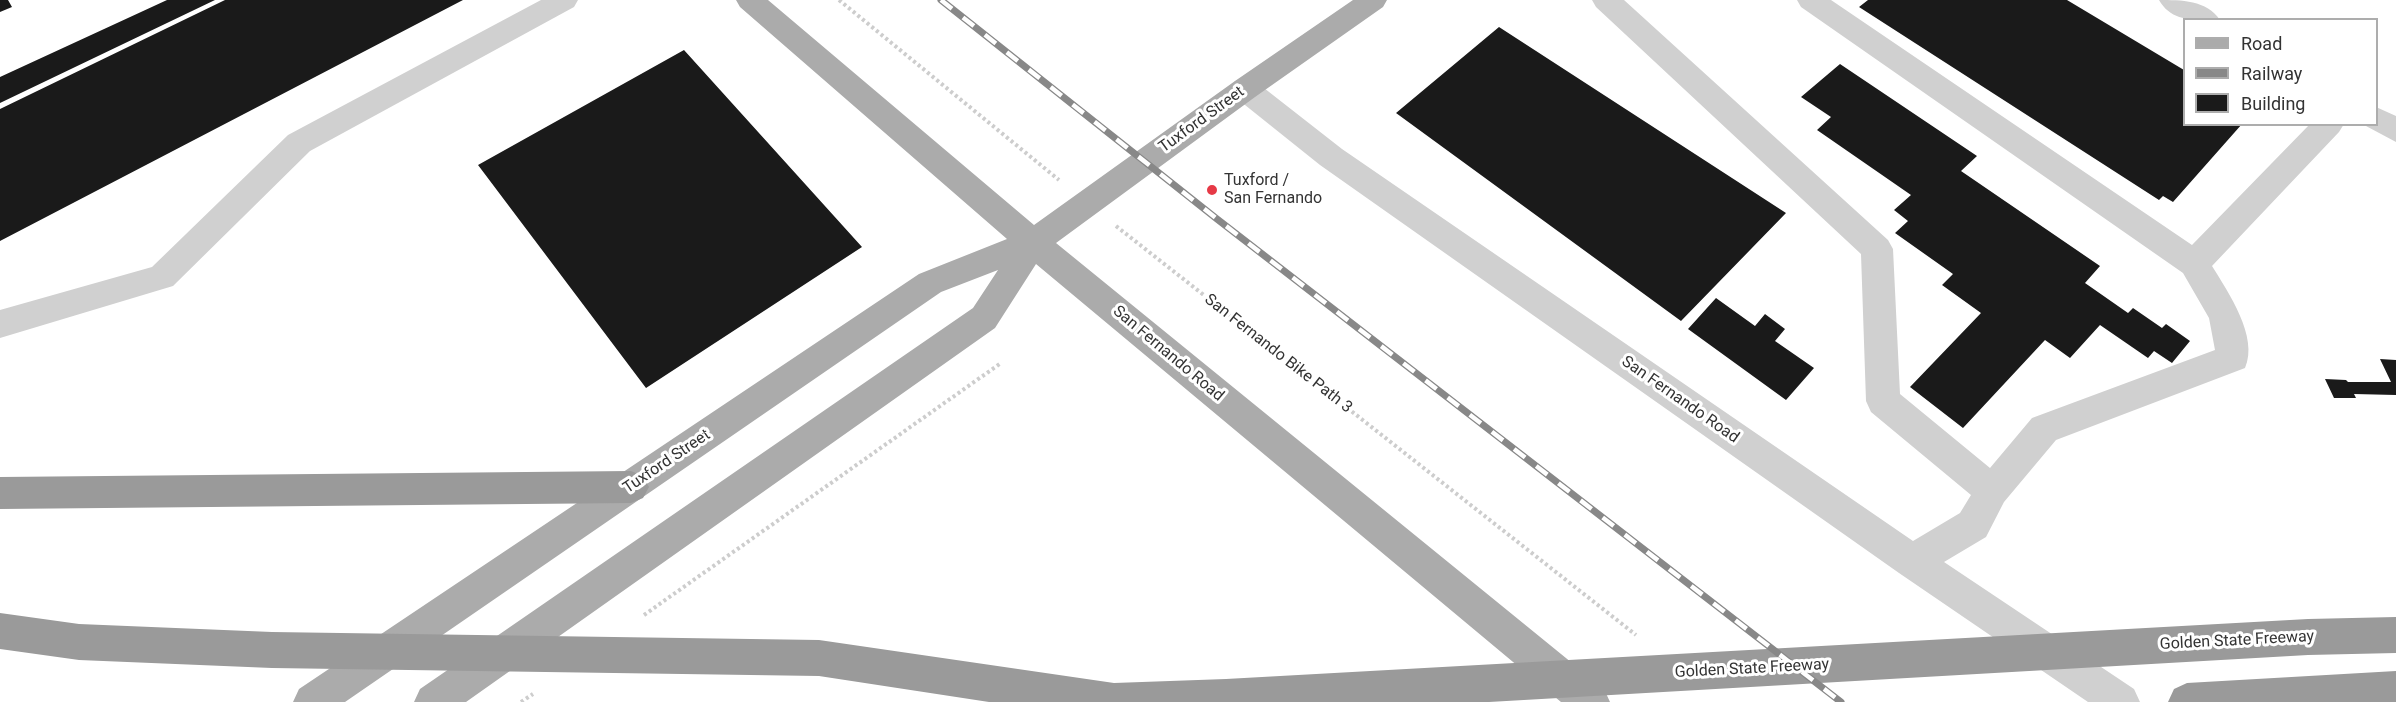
<!DOCTYPE html>
<style>
body{margin:0}
#map{position:relative;width:2396px;height:702px;overflow:hidden;background:#fff;font-family:Roboto,sans-serif}
canvas{display:block}
.legend{position:absolute;left:2183px;top:18px;width:195px;height:108px;box-sizing:border-box;background:#fff;border:2px solid #adadad;margin:0;padding:8px 10px;list-style:none;font-size:18px;color:#333}
.legend li{display:flex;align-items:center;gap:12px;height:30px}
.legend b{width:30px;border:2px solid #adadad}
</style>
<div id="map">
<canvas width="2396" height="702"></canvas>
<ul class="legend">
<li><b style="height:8px;background:#ababab"></b>Road</li>
<li><b style="height:8px;background:#888"></b>Railway</li>
<li><b style="height:16px;background:#1a1a1a"></b>Building</li>
</ul>
</div>
<script>
const c = document.querySelector('canvas').getContext('2d');
c.lineJoin = 'round';
function fill(path, color) { c.fillStyle = color; c.fill(path, 'evenodd'); }
function strokePath(path, color, width, dash) { c.strokeStyle = color; c.lineWidth = width; c.lineCap = dash ? 'butt' : 'round'; c.setLineDash(dash || []); c.stroke(path); }
function write(font, color, halo, rows, align = 'center') {
  c.font = font + ' Roboto,sans-serif'; c.lineWidth = 6; c.setLineDash([]); c.textBaseline = 'middle'; c.strokeStyle = halo; c.fillStyle = color; for (const [text, x, y, turn = 0] of rows) {
    c.save(); c.translate(x, y); c.rotate((+turn || 0) * Math.PI / 180); c.textAlign = isNaN(turn) ? turn : align; if (halo) c.strokeText(text, 0, 0); c.fillText(text, 0, 0); c.restore();
  }
}
const building = new Path2D(`
 M0 0H8L12 7 0 12Z
 M167 0H215L0 103V77Z
 M225 0H463L0 241V109Z
 M1868 0H2067L2184 70V124H2242L2173 202 2163 196 2159 200 1859 7Z
 M1499 27 1786 213 1681 321 1396 113Z
 M684 50 862 247 646 388 478 165Z
 M1840 64 1977 156 1961 171 2100 266 2085 283 2128 313 2133 308 2162 328 2166 324 2190 341 2172 363 2154 351 2148 358 2100 325 2070 358 2045 340 1963 428 1910 387 1981 313 1942 285 1953 274 1895 233 1908 221 1894 210 1911 195 1817 130 1831 117 1801 97Z
 M1716 298 1755 326 1765 314 1785 329 1775 341 1814 368 1786 400 1688 329Z
 M2380 359 2396 360V395L2354 394 2356 398H2334L2325 379 2346 380 2348 382H2391Z`);
const path = new Path2D(`
 M839 0 1059 180
 M1116 226 1636 635
 M644 615 1001 363
 M521 702 533 694`);
const minor = new Path2D(`
 M541 0H578L574 7 310 151 173 286 0 338V310L152 267 288 135Z
 M1592 0H1624L1888 240 1893 249 1900 394 1990 468 2032 418 2215 350 2209 318 2183 273 1801 7 1797 0H1831L2192 245 2310 124H2344L2339 132 2212 266C2228 292 2259 337 2245 368L2056 440 2004 502 1986 537 1944 562 2134 689 2140 702H2088L1899 573 1320 165 1235 97 1230 89 1235 81 1245 78 1255 81 1342 149 1913 541 1960 513 1971 495 1871 412 1866 401 1861 254 1596 7Z
 M2159 0C2181 0 2207 0 2220 20 2197 20 2172 23 2159 0Z
 M2376 107 2396 116V142L2366 126 2365 124H2376Z`);
const major = new Path2D(`
 M736 0H768L1034 225 1235 81 1353 0H1387L1383 7 1255 97 1056 243 1604 689 1610 702H1561L1036 264 995 328 466 702H414L420 689 973 308 998 270 941 292 345 702H293L299 689 919 274 1007 239 740 7Z`);
const highway = new Path2D(`
 M631 471 643 476 649 487 643 498 631 503 0 509V477Z
 M0 613 79 624 272 632 819 640 1114 683 1226 679 2308 619 2396 617V653L2308 655 1489 702H989L819 676 272 668 79 660 0 649Z
 M2396 671V702H2168L2174 689 2187 683Z`);
const rail = new Path2D(`
 M941 0 1217 219 1841 702`);
const markers = [
 [1212,190,6,"#e63946"]
];
const streetNames = [
 ["Tuxford Street",1202,120,-36],
 ["San Fernando Road",1168,354,40],
 ["San Fernando Bike Path 3",1278,354,38],
 ["San Fernando Road",1680,400,35],
 ["Tuxford Street",667,462,-34],
 ["Golden State Freeway",2237,641,-3],
 ["Golden State Freeway",1752,669,-3]
];
const poiNames = [
 ["Tuxford /",1224,181],
 ["San Fernando",1224,199]
];
fill(building, '#1a1a1a');
strokePath(path, '#cdcdcd', 4, [3, 3]);
fill(minor, '#d0d0d0');
fill(major, '#ababab');
fill(highway, '#9a9a9a');
strokePath(rail, '#888', 7);
strokePath(rail, '#fff', 4.5, [14]);
for (const [x, y, r, color] of markers) { const dot = new Path2D(); dot.arc(x, y, r, 0, 2 * Math.PI); c.fillStyle = color; c.fill(dot); strokePath(dot, '#fff', 2); }
write('16px', '#333', '#fff', streetNames);
write('16px', '#333', '#fff', poiNames, 'left');
</script>
